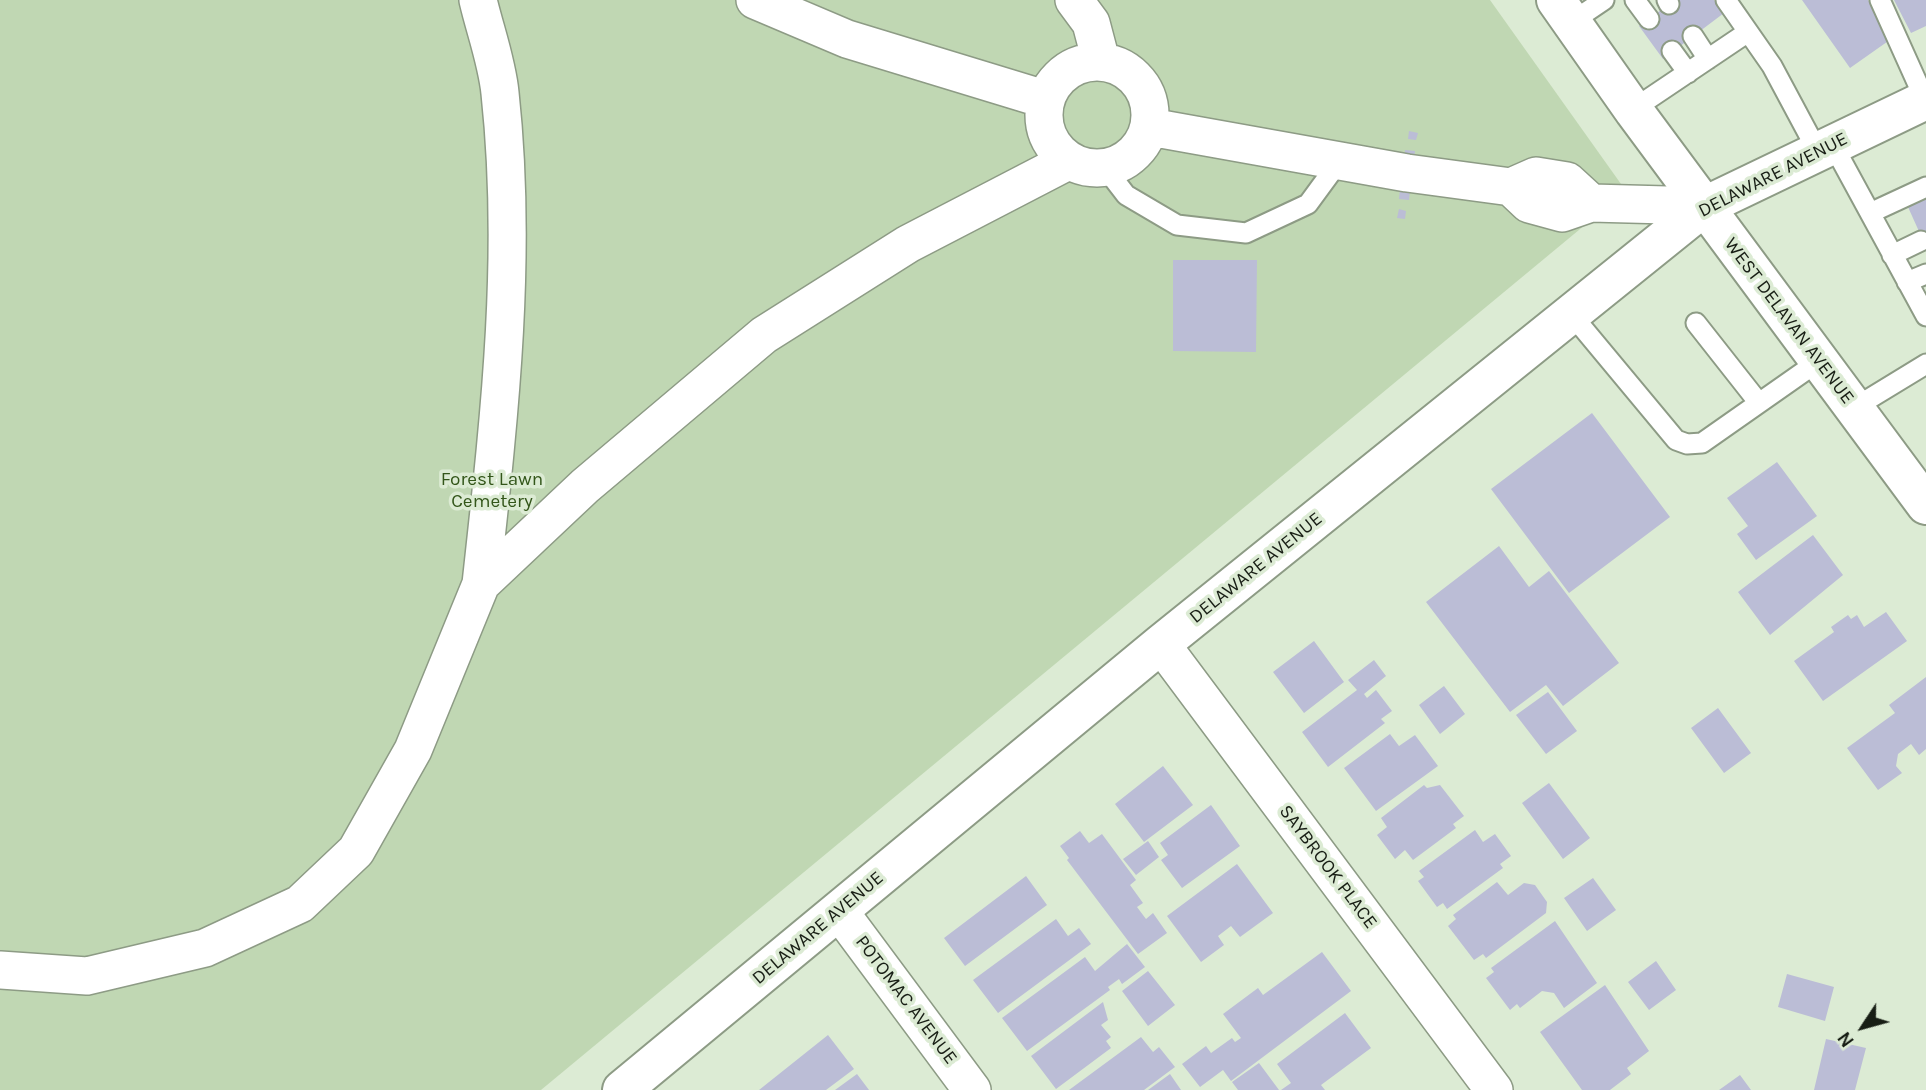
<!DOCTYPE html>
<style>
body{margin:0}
#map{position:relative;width:1926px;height:1090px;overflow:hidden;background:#dcebd4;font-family:Karla,sans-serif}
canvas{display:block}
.north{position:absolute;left:1828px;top:992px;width:70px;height:70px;-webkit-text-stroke:5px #dcebd4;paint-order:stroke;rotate:234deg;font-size:19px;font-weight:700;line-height:28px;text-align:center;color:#181e15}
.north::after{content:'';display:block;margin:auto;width:24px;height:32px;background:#181e15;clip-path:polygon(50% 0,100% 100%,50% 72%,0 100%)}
</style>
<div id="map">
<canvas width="1926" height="1090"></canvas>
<div class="north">N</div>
</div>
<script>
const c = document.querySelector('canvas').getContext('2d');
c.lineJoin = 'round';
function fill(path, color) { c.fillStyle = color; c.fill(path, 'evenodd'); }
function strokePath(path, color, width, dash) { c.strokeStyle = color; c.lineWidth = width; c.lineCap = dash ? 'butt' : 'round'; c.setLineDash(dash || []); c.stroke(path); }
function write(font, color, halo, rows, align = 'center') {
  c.font = font + ' Karla,sans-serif'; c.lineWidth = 7; c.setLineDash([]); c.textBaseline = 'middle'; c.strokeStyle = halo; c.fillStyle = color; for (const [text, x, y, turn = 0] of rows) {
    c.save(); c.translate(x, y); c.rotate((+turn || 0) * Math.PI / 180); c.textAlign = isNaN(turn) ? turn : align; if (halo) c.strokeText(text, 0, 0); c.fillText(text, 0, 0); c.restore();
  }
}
const green = new Path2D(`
 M0 0H1490L1626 191 541 1090H0Z`);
const building = new Path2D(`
 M1675 0H1714L1724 13 1663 59 1639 26Z
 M1802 0H1868L1894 37 1850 68Z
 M1894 0H1926V26L1911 33Z
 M1409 131 1418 133 1416 140 1408 139Z
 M1405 150 1415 151 1414 160H1404Z
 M1400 189 1410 190 1409 200 1399 199Z
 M1926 199V247L1908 207Z
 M1399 209 1406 211 1405 219 1397 218Z
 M1173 260H1257L1256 352 1173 351Z
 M1592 413 1670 517 1569 593 1491 489Z
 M1777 462 1817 516 1756 560 1737 534 1748 526 1727 498Z
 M1813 535 1843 575 1770 635 1738 592Z
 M1499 546 1529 587 1549 571 1619 663 1563 706 1546 685 1510 712 1426 602Z
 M1886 612 1907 641 1823 701 1794 661 1834 632 1831 627 1848 615 1851 619 1857 615 1864 627Z
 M1314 641 1344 682 1304 713 1273 672Z
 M1374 660 1386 676 1364 694 1367 698 1376 690 1392 711 1381 719 1385 723 1328 767 1302 732 1357 690 1348 680Z
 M1926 677V749L1919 755 1911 744 1898 754 1896 766 1902 773 1878 790 1847 748 1895 713 1889 705Z
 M1444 686 1465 714 1440 734 1419 705Z
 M1548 692 1577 731 1546 754 1516 715Z
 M1718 708 1751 753 1724 773 1691 728Z
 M1390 734 1399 746 1415 735 1438 766 1376 811 1344 768Z
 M1163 766 1193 805 1144 842 1115 804Z
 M1549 783 1590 838 1563 859 1522 803Z
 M1424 785 1427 788 1440 785 1464 816 1453 824 1456 828 1413 860 1405 850 1395 859 1377 835 1387 827 1381 818Z
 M1211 805 1240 846 1182 888 1161 860 1168 855 1160 843Z
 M1475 830 1483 842 1495 834 1511 856 1500 864 1503 868 1447 909 1443 903 1437 907 1418 881 1424 877 1419 871Z
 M1080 831 1089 843 1102 834 1136 880 1130 885 1143 903 1137 907 1146 919 1153 913 1167 933 1138 954 1067 860 1069 858 1060 846Z
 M1148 841 1159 857 1136 875 1123 859Z
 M1237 864 1273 913 1240 937 1231 926 1218 936 1224 945 1201 962 1167 916Z
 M1026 876 1047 905 965 966 944 938Z
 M1593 878 1616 910 1587 931 1564 898Z
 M1497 882 1508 895 1524 883 1535 885 1547 902 1546 913 1486 958 1483 954 1474 960 1448 926 1456 919 1453 915Z
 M1056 919 1068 936 1079 928 1091 944 998 1013 973 980Z
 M1555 921 1597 983 1564 1008 1554 993 1542 991 1520 1008 1517 1004 1510 1010 1486 978 1494 972 1491 968Z
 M1127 944 1145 967 1122 984 1119 979 1108 987 1110 990 1027 1051 1002 1018 1085 957 1095 971Z
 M1322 952 1351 991 1231 1081 1223 1070 1200 1087 1182 1064 1206 1046 1211 1053 1232 1038 1235 1042 1241 1038 1223 1014 1258 988 1263 995Z
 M1656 961 1676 990 1649 1010 1628 982Z
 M1148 971 1175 1005 1148 1026 1122 991Z
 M1787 974 1834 987 1825 1021 1778 1007Z
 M1605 985 1649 1051 1627 1068 1631 1074 1610 1090H1582L1540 1032Z
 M1103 1002 1108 1020 1101 1025 1111 1037 1106 1041 1111 1048 1056 1089 1031 1056Z
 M1345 1013 1371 1048 1321 1085 1325 1090H1281L1291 1083 1277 1064Z
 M828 1035 854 1069 826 1090H759Z
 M1141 1037 1153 1052 1159 1047 1175 1067 1144 1090H1069Z
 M1826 1039 1866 1048 1855 1090H1814Z
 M1259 1063 1279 1090H1238L1232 1082Z
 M857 1074 869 1090H835Z
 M1170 1074 1181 1090H1148Z
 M1740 1075 1751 1090H1719Z`);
const service = new Path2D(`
 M1635 0 1649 19
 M1667 0 1669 4
 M1726 0 1772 66 1818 152
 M1880 0 1925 100
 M1573 21 1604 0
 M1693 36 1708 59
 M1672 51 1688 73
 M1635 108 1748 32
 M1833 145 1926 316
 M1106 169 1126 195 1177 225 1246 233 1308 204 1341 159
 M1870 213 1926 187
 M1892 255 1921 241
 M1907 282 1926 274
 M1572 315 1676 440 1687 444 1702 443 1819 361
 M1696 323 1759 403
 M1854 408 1926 364`);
const minor = new Path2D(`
 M478 0C485 30 497 62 500 93 518 258 499 420 481 584
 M755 0 847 39 1044 99
 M1074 0 1091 23 1101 61
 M1044 115a53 53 0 1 1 106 0a53 53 0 1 1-106 0Z
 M1150 127 1407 173 1511 187 1536 176 1567 181 1591 203
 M1511 187 1529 204 1562 213 1591 203 1705 206
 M1161 644 1494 1090
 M839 911 972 1090
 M0 970 87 976 205 948 300 904 356 851 413 750 481 584 585 486 764 335 908 244 1068 161`);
const tertiary = new Path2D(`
 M1556 0 1634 111 1926 505`);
const primary = new Path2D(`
 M622 1090 1161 644 1705 206 1926 100`);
const streetNames = [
 ["DELAWARE AVENUE",1773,175,-27],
 ["WEST DELAVAN AVENUE",1789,321,53],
 ["DELAWARE AVENUE",1256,568,-39],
 ["SAYBROOK PLACE",1328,867,53],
 ["DELAWARE AVENUE",818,928,-40],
 ["POTOMAC AVENUE",906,1000,53]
];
const parkNames = [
 ["Forest Lawn",492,480],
 ["Cemetery",492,502]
];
fill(green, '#c0d7b3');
fill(building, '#bbbdd6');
strokePath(service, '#8d9b85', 23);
strokePath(minor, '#8d9b85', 40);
strokePath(tertiary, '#8d9b85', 42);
strokePath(primary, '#8d9b85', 42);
strokePath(service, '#fff', 19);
strokePath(minor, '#fff', 37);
strokePath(tertiary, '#fff', 38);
strokePath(primary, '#fff', 38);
write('19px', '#181e15', '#dcebd4', streetNames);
write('19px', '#33561a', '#dcebd4', parkNames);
</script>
